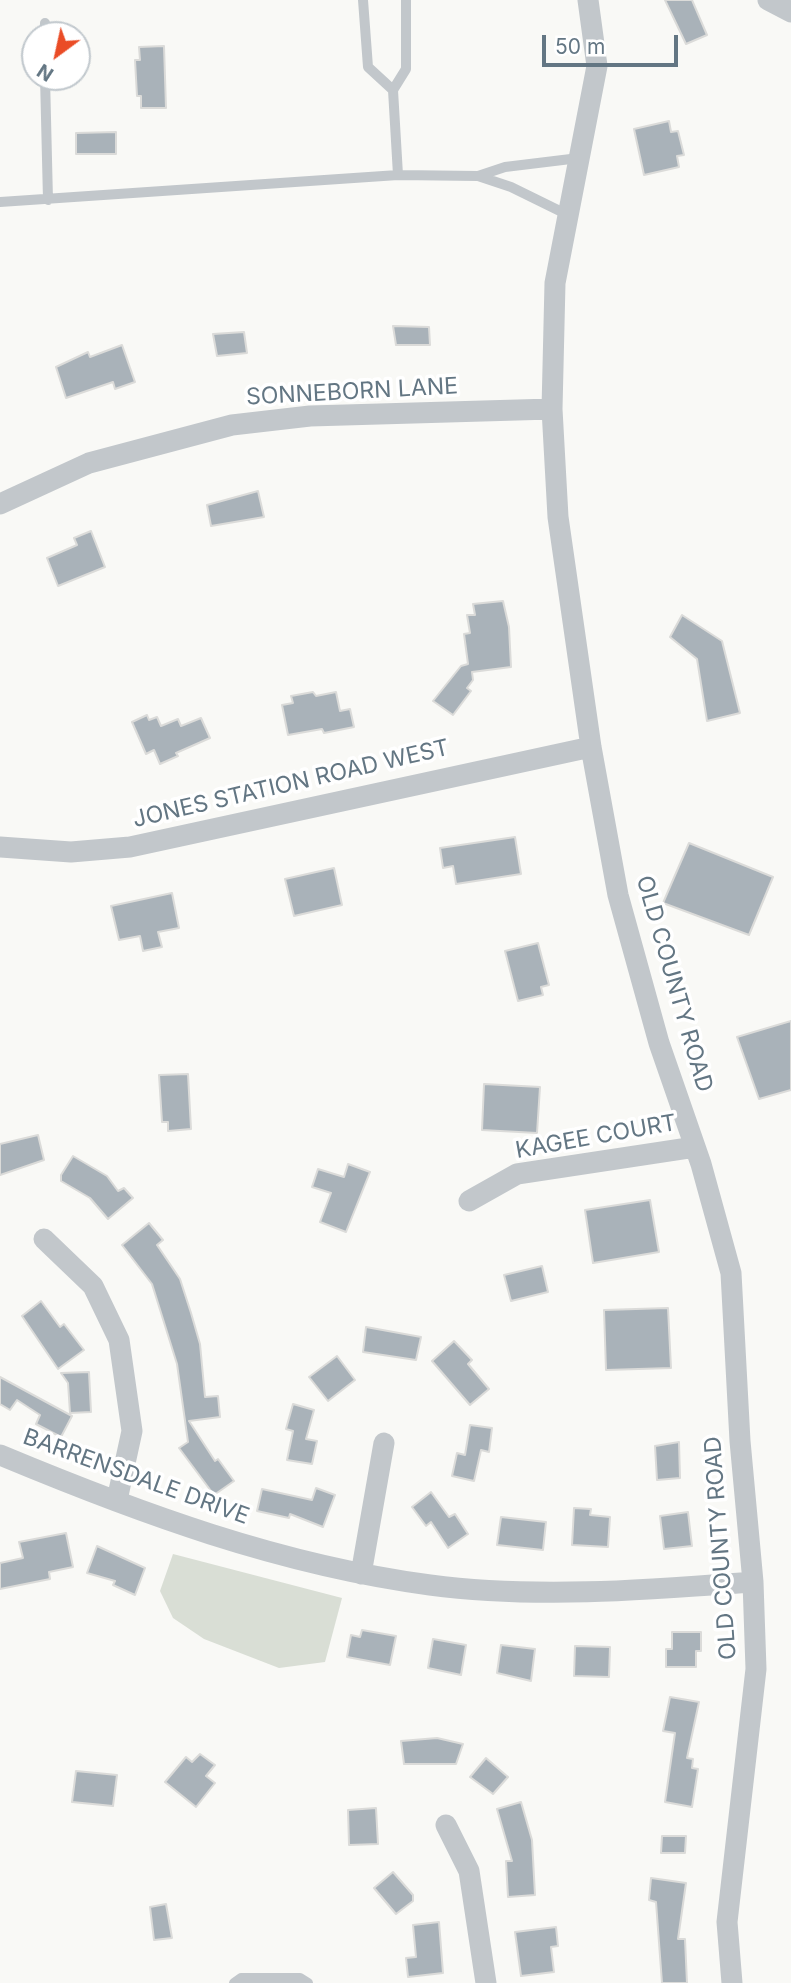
<!DOCTYPE html>
<style>
body{margin:0}
#map{position:relative;width:791px;height:1983px;overflow:hidden;background:#f9f9f6;font-family:Inter,sans-serif}
canvas{display:block}
.north{position:absolute;left:21px;top:21px;width:70px;height:70px;box-sizing:border-box;background:#fff;border:2px solid #c1c8cd;border-radius:50%;rotate:213deg;font-size:19px;font-weight:700;line-height:28px;text-align:center;color:#637683}
.north::after{content:'';display:block;margin:auto;width:24px;height:32px;background:#ea4c26;clip-path:polygon(50% 0,100% 100%,50% 72%,0 100%)}
.scale{position:absolute;left:542px;top:35px;width:136px;height:32px;box-sizing:border-box;border:4px solid #637683;border-top:0;padding-left:9px;font-size:21px;line-height:24px;white-space:nowrap;color:#637683;-webkit-text-stroke:5px #fff;paint-order:stroke}
</style>
<div id="map">
<canvas width="791" height="1983"></canvas>
<div class="north">N</div>
<div class="scale">50 m</div>
</div>
<script>
const c = document.querySelector('canvas').getContext('2d');
c.lineJoin = 'round';
function fill(path, color) { c.fillStyle = color; c.fill(path, 'evenodd'); }
function strokePath(path, color, width, dash) { c.strokeStyle = color; c.lineWidth = width; c.lineCap = dash ? 'butt' : 'round'; c.setLineDash(dash || []); c.stroke(path); }
function write(font, color, halo, rows, align = 'center') {
  c.font = font + ' Inter,sans-serif'; c.lineWidth = 7; c.setLineDash([]); c.textBaseline = 'middle'; c.strokeStyle = halo; c.fillStyle = color; for (const [text, x, y, turn = 0] of rows) {
    c.save(); c.translate(x, y); c.rotate((+turn || 0) * Math.PI / 180); c.textAlign = isNaN(turn) ? turn : align; if (halo) c.strokeText(text, 0, 0); c.fillText(text, 0, 0); c.restore();
  }
}
const green = new Path2D(`
 M173 1554 342 1598 325 1662 279 1668 204 1639 173 1618 160 1591Z`);
const building = new Path2D(`
 M665 0H692L707 35 686 44Z
 M164 46 166 108H141V96H137L135 60H140L139 47Z
 M669 121 671 132 678 131 684 155 677 156 679 167 644 175 634 129Z
 M116 132V154H76V133Z
 M393 326 429 327 430 345H396Z
 M244 332 247 353 217 356 213 334Z
 M122 345 135 382 115 389 113 382 66 398 56 367 88 352 90 357Z
 M258 491 264 517 211 526 207 505Z
 M91 531 105 567 58 586 47 558 77 545 74 538Z
 M503 601 509 627 511 667 472 672 473 680 467 688 471 691 453 715 433 701 461 666 468 664 464 634 470 633 467 615H475L473 604Z
 M682 615 722 641 740 713 707 721 697 659 670 637Z
 M313 692 316 696 336 692 340 711 350 709 354 727 324 733 322 729 288 735 282 705 293 703 291 696Z
 M147 715 149 720 157 717 161 726 178 719 181 726 201 718 210 738 176 753 178 756 160 764 154 750 146 754 132 722Z
 M515 837 521 874 456 884 453 866 443 868 440 848Z
 M689 843 773 877 749 935 663 903Z
 M334 868 342 905 294 916 285 879Z
 M172 893 179 928 158 932 162 947 143 951 140 936 119 940 111 906Z
 M538 943 549 985 541 987 543 995 518 1001 505 951Z
 M791 1021V1090L759 1099 737 1037Z
 M188 1074 191 1129 168 1131V1122H162L159 1075Z
 M484 1084 540 1087 537 1133 482 1130Z
 M38 1135 44 1160 0 1175V1144Z
 M73 1156 107 1176 118 1191 124 1188 133 1198 108 1219 90 1198 61 1181V1175Z
 M348 1164 370 1172 346 1232 320 1222 331 1193 312 1187 318 1169 344 1177Z
 M650 1200 659 1252 593 1263 585 1210Z
 M149 1223 163 1240 157 1245 180 1279 191 1313 200 1344 205 1397 218 1396 220 1417 189 1421 215 1461 218 1459 234 1481 214 1495 179 1448 188 1442 177 1364 152 1284 122 1245Z
 M542 1266 548 1292 511 1301 504 1275Z
 M41 1301 60 1327 64 1324 84 1350 58 1369 22 1316Z
 M668 1308 671 1368 606 1370 604 1310Z
 M366 1327 421 1337 416 1360 363 1352Z
 M454 1341 472 1360 468 1364 489 1389 470 1405 432 1361Z
 M337 1356 355 1380 328 1401 309 1377Z
 M89 1372 91 1412 70 1413 68 1383 61 1373Z
 M0 1377 72 1416 61 1437 36 1424 40 1415 17 1400 10 1410 0 1404Z
 M293 1404 314 1410 306 1439 317 1441 312 1464 287 1460 293 1431 286 1429Z
 M470 1425 492 1428 489 1452 481 1450 474 1481 452 1476 457 1453 465 1455Z
 M679 1442 680 1478 657 1480 655 1446Z
 M316 1488 335 1495 323 1527 290 1514 289 1518 257 1511 262 1489 312 1500Z
 M431 1492 449 1517 455 1514 468 1534 448 1548 431 1522 426 1526 412 1507Z
 M574 1508 591 1509 590 1515 610 1517 608 1547 572 1545Z
 M688 1512 692 1546 664 1549 660 1516Z
 M501 1517 546 1522 543 1550 497 1545Z
 M66 1533 73 1567 49 1572 50 1579 0 1589V1563L23 1558 19 1542Z
 M97 1546 145 1568 135 1595 113 1585 115 1581 87 1573Z
 M362 1630 396 1636 390 1665 347 1657 351 1635 360 1637Z
 M672 1632H701V1651H696V1667H666V1649H672Z
 M433 1639 466 1645 461 1675 428 1668Z
 M501 1645 535 1649 531 1681 497 1673Z
 M575 1646 610 1647 609 1677 574 1676Z
 M670 1697 699 1702 687 1758 693 1759 692 1768 698 1769 692 1807 665 1802 675 1733 663 1731Z
 M437 1738 463 1744 456 1764H404L401 1741Z
 M200 1754 215 1765 206 1776 215 1783 196 1807 165 1782 186 1757 192 1762Z
 M486 1758 508 1777 493 1794 470 1777Z
 M76 1771 117 1775 113 1806 72 1802Z
 M521 1802 532 1840 535 1895 508 1897 506 1861H512L497 1809Z
 M376 1808 378 1844 349 1845 348 1810Z
 M662 1836H686L685 1853H661Z
 M393 1872 413 1895V1901L396 1914 374 1888Z
 M651 1878 686 1883 678 1939H685L687 1983H662L656 1902 649 1900Z
 M166 1904 172 1938 154 1940 150 1907Z
 M439 1922 443 1973 408 1977 406 1958 416 1957 413 1925Z
 M556 1927 558 1946 551 1947 554 1972 521 1976 515 1932Z`);
const service = new Path2D(`
 M363 0 368 67 393 90
 M45 23V35
 M45 77 48 200
 M398 175 393 90 406 69V0
 M478 176 505 167 579 158
 M0 202 398 175 478 176 511 187 566 214
 M234 1983 241 1978H300L308 1983`);
const minor = new Path2D(`
 M588 0 597 66 555 283 552 409 558 517 591 747 618 895 659 1043 701 1164 731 1273 740 1441 753 1582 756 1669 727 1922 732 1983
 M768 0 791 12
 M0 504 89 463 232 425 310 416 552 409
 M0 847 71 852 130 847 591 747
 M469 1201 517 1174 695 1147
 M44 1239 93 1286 119 1340 132 1431 117 1500
 M0 1455C139 1513 280 1565 430 1585 536 1599 647 1590 753 1582
 M361 1574 384 1443
 M446 1825 469 1871 486 1983`);
const streetNames = [
 ["SONNEBORN LANE",352,392,-3],
 ["JONES STATION ROAD WEST",291,784,-13],
 ["OLD COUNTY ROAD",674,984,74],
 ["KAGEE COURT",596,1137,-10],
 ["BARRENSDALE DRIVE",136,1477,20],
 ["OLD COUNTY ROAD",721,1548,-94]
];
fill(green, '#d9ded5');
fill(building, '#a9b2b9');
strokePath(building, '#dbdbd9', 2);
strokePath(service, '#c2c7cb', 10);
strokePath(minor, '#c2c7cb', 21);
write('23px', '#637683', '#fff', streetNames);
</script>
